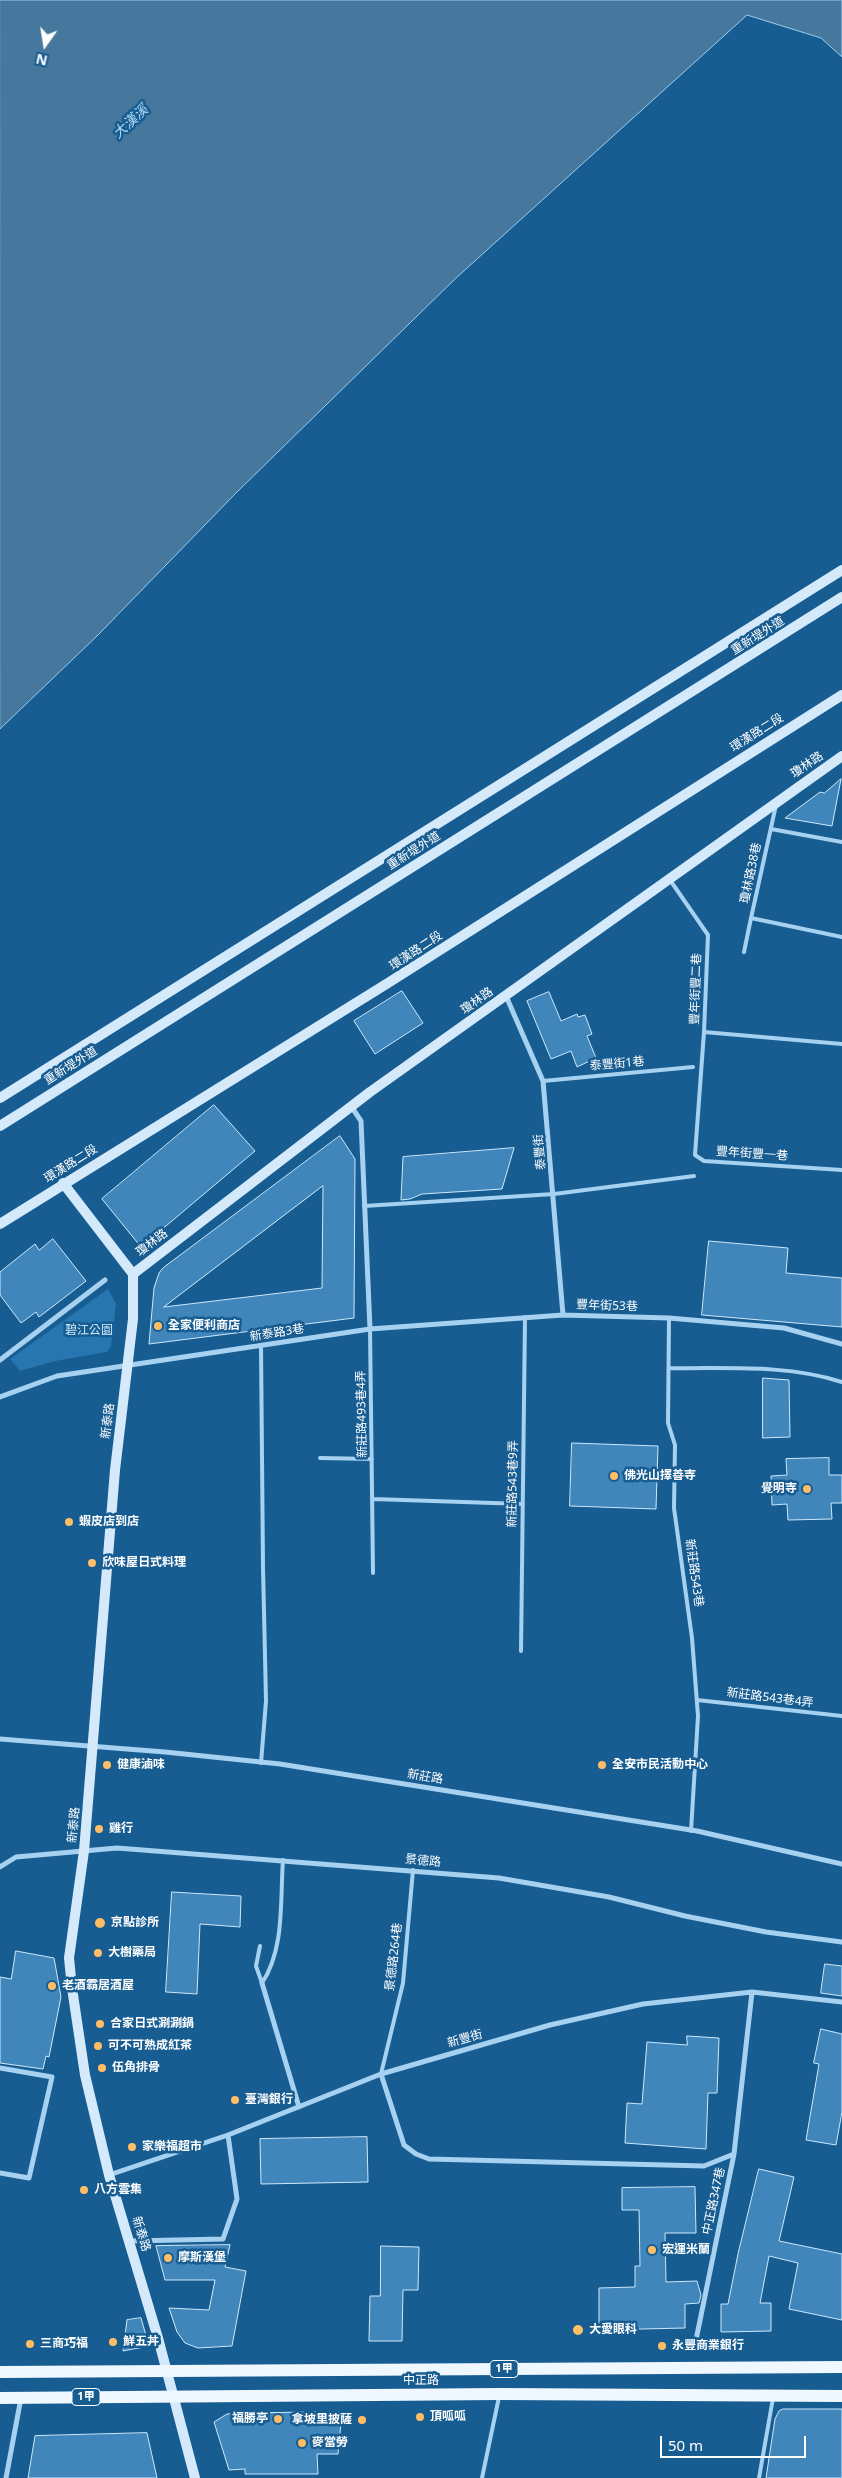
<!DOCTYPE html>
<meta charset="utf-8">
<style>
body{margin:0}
#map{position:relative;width:842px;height:2478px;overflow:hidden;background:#175d92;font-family:"Noto Sans",sans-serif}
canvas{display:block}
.north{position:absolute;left:20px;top:20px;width:50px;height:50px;-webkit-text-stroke:4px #175d92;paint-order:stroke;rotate:193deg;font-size:14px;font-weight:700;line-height:20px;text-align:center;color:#fff}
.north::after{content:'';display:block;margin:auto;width:18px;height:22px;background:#fff;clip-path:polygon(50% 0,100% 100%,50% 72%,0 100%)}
.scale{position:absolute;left:660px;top:2436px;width:146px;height:22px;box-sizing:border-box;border:2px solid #fff;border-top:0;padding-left:6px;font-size:15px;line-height:18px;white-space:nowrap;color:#fff;-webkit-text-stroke:4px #175d92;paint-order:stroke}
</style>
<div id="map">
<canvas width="842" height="2478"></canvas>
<div class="north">N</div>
<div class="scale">50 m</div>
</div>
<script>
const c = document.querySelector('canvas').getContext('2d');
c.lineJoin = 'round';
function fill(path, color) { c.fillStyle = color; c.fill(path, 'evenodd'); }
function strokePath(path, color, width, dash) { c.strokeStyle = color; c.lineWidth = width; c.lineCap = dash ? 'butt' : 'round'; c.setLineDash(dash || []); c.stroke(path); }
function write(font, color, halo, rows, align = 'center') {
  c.font = font + ' "Noto Sans","Noto Sans TC",sans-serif'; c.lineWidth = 5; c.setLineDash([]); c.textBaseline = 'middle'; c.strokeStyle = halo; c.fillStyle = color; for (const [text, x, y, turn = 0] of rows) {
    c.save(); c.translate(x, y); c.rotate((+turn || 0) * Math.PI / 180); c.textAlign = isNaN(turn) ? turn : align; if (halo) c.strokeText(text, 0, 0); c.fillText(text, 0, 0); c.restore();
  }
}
const green = new Path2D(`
 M108 1289 116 1304 111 1346 107 1352 55 1361 20 1371 10 1359Z`);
const water = new Path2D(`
 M0 0H842V57L821 38 747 15 456 278 236 493 98 635 0 729Z`);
const building = new Path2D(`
 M841 779 832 826 785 818 820 792 824 793Z
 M402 991 423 1023 375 1054 354 1021Z
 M549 992 561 1021 577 1014 578 1017 585 1015 592 1034 587 1036 596 1058 577 1067 571 1051 551 1059 527 1001Z
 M214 1105 255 1151 141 1247 102 1199Z
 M340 1136 355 1159 354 1318 149 1344 154 1288 159 1273 163 1268ZM323 1186 322 1288 164 1307Z
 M514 1148 502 1189 422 1194 410 1199 401 1200 403 1157Z
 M53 1239 86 1281 39 1317 36 1312 21 1323 0 1295V1272L35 1244 39 1250Z
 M709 1241 788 1248 786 1273 842 1278V1327L702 1315Z
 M763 1378 789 1380 790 1437 763 1438Z
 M572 1443 658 1446 656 1509 570 1506Z
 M829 1458V1475H842V1503H831L832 1519 788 1520 787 1504 772 1505 771 1476 787 1475 786 1459Z
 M172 1892 241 1896 240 1927 200 1924 197 1994 166 1992Z
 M16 1951 54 1958 61 1997 49 2057 46 2056 43 2069 0 2063V1977L11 1979Z
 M825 1964 842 1966V1996L821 1993Z
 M821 2029 842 2034V2112L836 2145 806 2140 819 2064 814 2063Z
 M687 2036 719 2038 717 2093H708L706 2149 625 2143 627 2103 642 2104 647 2042 687 2045Z
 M367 2137 368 2182 261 2184 260 2139Z
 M759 2169 794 2177 779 2241 842 2254V2320L789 2309 798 2263 769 2256 760 2303H771V2331L721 2332V2304H728L738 2254Z
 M695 2187 696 2233H665L666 2282 697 2281 701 2295 699 2303 685 2304V2328L599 2330V2288L635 2287V2266H640L639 2210H622V2188Z
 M230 2245 225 2267 246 2271 232 2346 198 2348 185 2343 177 2332 169 2308 209 2310 215 2280H165L156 2246Z
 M381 2246 419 2247 418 2290H403L402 2341H369L370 2296H380Z
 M141 2318 149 2346 123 2351 127 2320Z
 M783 2409H842V2478H766L775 2419 779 2411Z
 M342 2412 338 2454H317L318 2474H245V2469L229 2470 214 2422 227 2414 242 2413Z
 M147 2433 157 2478H28L35 2436Z`);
const lane = new Path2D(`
 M776 805 751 918 842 937
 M771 829 842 842
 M670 880 708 935 704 1032 842 1044
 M744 952 751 918
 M704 1032 695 1155 704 1161 842 1170
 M543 1081 693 1067
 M364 1206 554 1194 694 1176
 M669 1318 668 1423 675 1445 674 1508 692 1638 698 1716 691 1831
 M370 1329 373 1573
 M669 1368C726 1369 786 1364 842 1382
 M320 1458 372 1459
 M373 1499 523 1504
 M521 1651 525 1317
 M697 1700 842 1716
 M261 1763 266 1701 263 1567 261 1346
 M260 1946 256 1966 262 1983C285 1949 280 1899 283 1860
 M381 2074 403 1983 413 1870
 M482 2478 499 2397
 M759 2478 773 2398`);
const street = new Path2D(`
 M506 996 543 1081 563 1315
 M351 1106 361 1121 370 1329
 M0 1360 105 1280
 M0 1397 57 1376 370 1329 563 1315 669 1318 784 1328 842 1344
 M0 1739 165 1752 280 1764 697 1831 842 1864
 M0 1867 16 1857 117 1848 499 1878 609 1897 685 1916 766 1932 842 1942
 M262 1983 299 2107
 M0 2068 52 2077 29 2178 0 2173
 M381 2074 404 2145 416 2154 429 2159 704 2166 734 2154 752 1992
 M109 2175 228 2135 381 2074 550 2025 643 2004 752 1992 842 2002
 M130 2241 223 2239 237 2199 228 2135
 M696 2340 734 2154
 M6 2478 21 2398`);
const secondary = new Path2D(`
 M0 1098 842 570
 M0 1126 842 597
 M63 1183 133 1274V1319L115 1470 84 1851 69 1958 72 1988 85 2075 109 2175 158 2338 195 2478
 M0 1224 388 983 842 695
 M133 1274 370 1092 842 756`);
const primary = new Path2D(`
 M0 2372 842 2367
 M0 2398 500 2394 842 2396`);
const markers = [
 [158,1326,5,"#ffbe65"],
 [614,1476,5,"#ffbe65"],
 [807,1489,5,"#ffbe65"],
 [69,1522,5,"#ffbe65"],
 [92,1563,5,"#ffbe65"],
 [107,1765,5,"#ffbe65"],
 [602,1765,5,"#ffbe65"],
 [99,1829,5,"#ffbe65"],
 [100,1923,6,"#ffbe65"],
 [98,1953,5,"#ffbe65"],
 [52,1986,5,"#ffbe65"],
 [100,2024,5,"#ffbe65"],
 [98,2046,5,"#ffbe65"],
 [102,2068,5,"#ffbe65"],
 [235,2100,5,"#ffbe65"],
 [132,2147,5,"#ffbe65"],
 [84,2190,5,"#ffbe65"],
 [652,2250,5,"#ffbe65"],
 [168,2258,5,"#ffbe65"],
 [578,2330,6,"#ffbe65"],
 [113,2342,5,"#ffbe65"],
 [30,2344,5,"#ffbe65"],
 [662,2346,5,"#ffbe65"],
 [420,2417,5,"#ffbe65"],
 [278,2419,5,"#ffbe65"],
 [362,2420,5,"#ffbe65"],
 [302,2443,5,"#ffbe65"]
];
const shields = [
 [504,2369,28],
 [86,2397,28]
];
const shieldNames = [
 ["1甲",504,2369],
 ["1甲",86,2397]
];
const streetNames = [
 ["重新堤外道",758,636,-32],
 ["環漢路二段",757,733,-32],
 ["瓊林路",807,765,-34],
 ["重新堤外道",414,851,-32],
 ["瓊林路38巷",751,873,-78],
 ["環漢路二段",416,951,-33],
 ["豐年街豐二巷",696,989,-88],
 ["瓊林路",477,1001,-35],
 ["泰豐街1巷",617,1064,-5],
 ["重新堤外道",71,1066,-32],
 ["泰豐街",540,1152,-95],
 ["豐年街豐一巷",752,1154,4],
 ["環漢路二段",71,1164,-32],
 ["瓊林路",152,1243,-37],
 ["豐年街53巷",607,1306,2],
 ["新泰路3巷",277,1333,-9],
 ["新莊路493巷4弄",362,1414,-91],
 ["新泰路",108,1421,-83],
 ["新莊路543巷9弄",513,1484,-89],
 ["新莊路543巷",694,1573,82],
 ["新莊路543巷4弄",770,1698,7],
 ["新莊路",425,1777,9],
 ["新泰路",74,1825,-85],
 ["景德路",423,1861,5],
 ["景德路264巷",394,1957,-83],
 ["新豐街",465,2039,-16],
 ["中正路347巷",714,2201,-78],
 ["新泰路",141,2234,73],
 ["中正路",421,2381]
];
const poiNames = [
 ["全家便利商店",168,1326],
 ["佛光山擇善寺",624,1476],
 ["覺明寺",797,1489,"right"],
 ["蝦皮店到店",79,1522],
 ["欣味屋日式料理",102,1563],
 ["健康滷味",117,1765],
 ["全安市民活動中心",612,1765],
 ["雞行",109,1829],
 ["京點診所",111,1923],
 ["大樹藥局",108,1953],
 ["老酒霸居酒屋",62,1986],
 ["合家日式涮涮鍋",110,2024],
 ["可不可熟成紅茶",108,2046],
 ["伍角排骨",112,2068],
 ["臺灣銀行",245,2100],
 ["家樂福超市",142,2147],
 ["八方雲集",94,2190],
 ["宏運米蘭",662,2250],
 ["摩斯漢堡",178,2258],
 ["大愛眼科",589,2330],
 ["鮮五丼",123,2342],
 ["三商巧福",40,2344],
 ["永豐商業銀行",672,2346],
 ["頂呱呱",430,2417],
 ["福勝亭",268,2419,"right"],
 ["拿坡里披薩",352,2420,"right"],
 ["麥當勞",312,2443]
];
const parkNames = [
 ["碧江公園",89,1331]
];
const waterNames = [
 ["大漢溪",131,122,-43]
];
fill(green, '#2776af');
fill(water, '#46789d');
strokePath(water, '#99cef3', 1);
fill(building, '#4086ba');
strokePath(building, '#cde8fb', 1);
strokePath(lane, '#a6d1f0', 4);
strokePath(street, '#a6d1f0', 5);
strokePath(secondary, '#d4eafb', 10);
strokePath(primary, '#eff8ff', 12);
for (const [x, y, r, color] of markers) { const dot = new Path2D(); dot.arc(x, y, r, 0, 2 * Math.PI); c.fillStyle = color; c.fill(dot); strokePath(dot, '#175d92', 2); }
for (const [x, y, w] of shields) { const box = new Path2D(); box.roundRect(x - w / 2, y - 8.5, w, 17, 4); c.fillStyle = '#175d92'; c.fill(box); strokePath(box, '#fff', 1); }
write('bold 11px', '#fff', null, shieldNames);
write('12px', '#fff', '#175d92', streetNames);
write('bold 12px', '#fff', '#175d92', poiNames, 'left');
write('12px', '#cde8fb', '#175d92', parkNames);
write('italic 14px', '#b2dbf7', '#175d92', waterNames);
</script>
